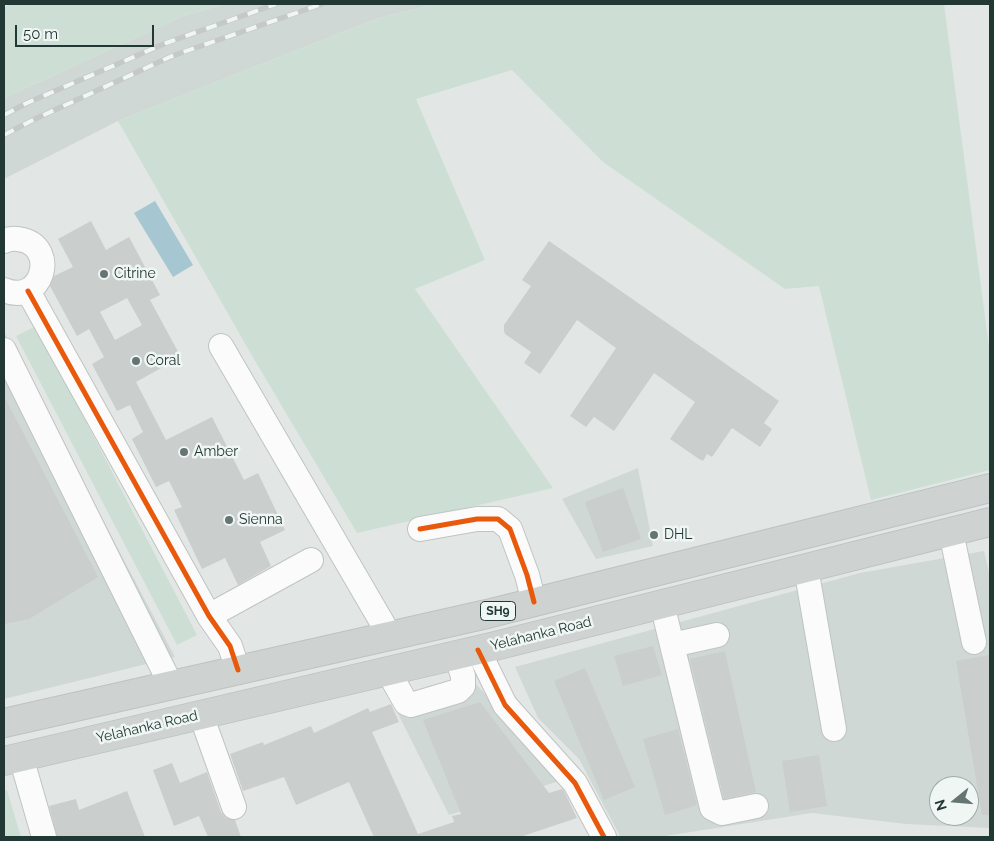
<!DOCTYPE html>
<style>
body{margin:0}
#map{position:relative;width:994px;height:841px;overflow:hidden;background:#e2e7e5;font-family:Raleway,sans-serif}
canvas{display:block}
.frame{position:absolute;inset:0;border:5px solid #223835;pointer-events:none}
.north{position:absolute;left:929px;top:776px;width:50px;height:50px;box-sizing:border-box;background:#f0f6f4;border:1px solid #9eaaa8;border-radius:50%;rotate:253deg;font-size:14px;font-weight:700;line-height:20px;text-align:center;color:#223835}
.north::after{content:'';display:block;margin:auto;width:18px;height:22px;background:#657573;clip-path:polygon(50% 0,100% 100%,50% 72%,0 100%)}
.scale{position:absolute;left:15px;top:25px;width:139px;height:22px;box-sizing:border-box;border:2px solid #223835;border-top:0;padding-left:6px;font-size:15px;line-height:18px;white-space:nowrap;color:#223835;-webkit-text-stroke:4px #f0f6f4;paint-order:stroke}
</style>
<div id="map">
<canvas width="994" height="841"></canvas>
<div class="frame"></div>
<div class="north">N</div>
<div class="scale">50 m</div>
</div>
<script>
const c = document.querySelector('canvas').getContext('2d');
c.lineJoin = 'round';
function fill(path, color) { c.fillStyle = color; c.fill(path, 'evenodd'); }
function strokePath(path, color, width, dash) { c.strokeStyle = color; c.lineWidth = width; c.lineCap = dash ? 'butt' : 'round'; c.setLineDash(dash || []); c.stroke(path); }
function write(font, color, halo, rows, align = 'center') {
  c.font = font + ' Raleway,sans-serif'; c.lineWidth = 5; c.setLineDash([]); c.textBaseline = 'middle'; c.strokeStyle = halo; c.fillStyle = color; for (const [text, x, y, turn = 0] of rows) {
    c.save(); c.translate(x, y); c.rotate((+turn || 0) * Math.PI / 180); c.textAlign = isNaN(turn) ? turn : align; if (halo) c.strokeText(text, 0, 0); c.fillText(text, 0, 0); c.restore();
  }
}
const built = new Path2D(`
 M225 4H436L378 18 118 121 4 179V98L183 16Z
 M4 332 175 657 4 699Z
 M638 468 653 546 596 559 562 499Z
 M984 551 990 577V828L906 824 812 813 659 837 620 836 579 759 538 718 515 667 860 573ZM939 786H969V816H939Z
 M471 679 566 779 449 815 390 698Z`);
const green = new Path2D(`
 M9 4H225L183 16 4 98V8Z
 M436 4H944L990 355V470L871 500 819 286 785 289 603 162 512 70 416 99 485 260 415 289 553 488 357 533 251 354 118 121 378 18Z
 M36 326 197 635 177 645 16 336Z
 M7 790 21 837H4V791Z`);
const water = new Path2D(`
 M155 201 193 265 173 277 134 213Z`);
const building = new Path2D(`
 M91 221 106 250 129 237 160 295 150 300 181 357 136 382 166 440 212 417 244 480 258 473 285 530 260 542 271 566 238 585 225 558 202 569 174 510 182 507 169 481 156 487 132 439 143 432 130 405 117 411 92 364 104 357 89 329 77 336 50 286 54 276 73 267 58 239ZM127 298 142 325 115 340 100 312Z
 M549 241 779 401 764 423 772 429 760 447 732 428 712 457 707 454 703 461 699 459 670 439 695 402 654 373 614 431 594 417 586 427 570 416 616 348 577 320 540 374 524 363 531 352 505 334 504 331V325L531 286 522 280Z
 M4 396 98 577 29 619 4 624Z
 M623 488 641 539 603 552 585 502Z
 M653 646 662 675 623 686 614 656Z
 M725 651 756 792 724 799 690 659Z
 M990 655V815H982L956 661Z
 M585 668 635 787 604 800 554 681Z
 M480 702 549 793 562 789 564 791 577 818 520 837H374L349 782 296 805 284 777 243 791 230 754 263 742 264 745 311 726 314 733 368 708 370 712 391 704 399 722 372 732 418 834 454 822 452 816 461 814 423 720Z
 M678 729 697 805 665 815 643 739Z
 M819 755 827 806 790 812 782 761Z
 M172 763 180 783 207 772 221 812 226 818 235 820 241 837H208L199 816 174 826 153 770Z
 M127 791 145 837H57L49 806 76 799 79 810Z`);
const minor = new Path2D(`
 M4 241C10 238 16 238 23 240 58 249 42 306 4 290
 M28 291 209 616 230 646 238 670
 M221 346 390 636
 M4 350 171 685
 M420 529 477 519H498L510 529 527 575 534 602
 M951 532 974 642
 M806 568 834 729
 M662 604 712 808 722 813 756 806
 M209 616 311 560
 M672 645 717 635
 M478 650 505 705 575 783 604 837
 M388 671 406 703 411 705 458 691 463 686V676L456 655
 M201 715 234 807
 M21 757 44 837`);
const major = new Path2D(`
 M4 723 487 614 990 488
 M4 761 495 646 990 522`);
const rail = new Path2D(`
 M4 115 27 103 166 43 276 4
 M4 135 33 120 172 56 322 4`);
const cycleway = new Path2D(`
 M28 291 209 616 230 646 238 670
 M420 529 477 519H498L510 529 527 575 534 602
 M478 650 505 705 575 783 604 837`);
const markers = [
 [104,274,5,"#657573"],
 [136,361,5,"#657573"],
 [184,452,5,"#657573"],
 [229,520,5,"#657573"],
 [654,535,5,"#657573"]
];
const shields = [
 [498,611,35]
];
const shieldNames = [
 ["SH9",498,611]
];
const poiNames = [
 ["Citrine",114,274],
 ["Coral",146,361],
 ["Amber",194,452],
 ["Sienna",239,520],
 ["DHL",664,535]
];
const streetNames = [
 ["Yelahanka Road",541,634,-14],
 ["Yelahanka Road",147,727,-13]
];
fill(built, '#d0d8d5');
fill(green, '#cddfd4');
fill(water, '#a6c7d1');
fill(building, '#cacecd');
strokePath(minor, '#bfc4c2', 26);
strokePath(major, '#bcc3c2', 30);
strokePath(minor, '#fbfbfb', 24);
strokePath(major, '#ced3d2', 28);
strokePath(rail, '#c6c9c9', 5.5);
strokePath(rail, '#f0f6f4', 4, [11]);
strokePath(cycleway, '#e8590c', 5);
for (const [x, y, r, color] of markers) { const dot = new Path2D(); dot.arc(x, y, r, 0, 2 * Math.PI); c.fillStyle = color; c.fill(dot); strokePath(dot, '#f0f6f4', 2); }
for (const [x, y, w] of shields) { const box = new Path2D(); box.roundRect(x - w / 2, y - 9.5, w, 19, 4); c.fillStyle = '#f0f6f4'; c.fill(box); strokePath(box, '#223835', 1); }
write('bold 12px', '#223835', null, shieldNames);
write('14px', '#223835', '#f0f6f4', poiNames, 'left');
write('14px', '#223835', '#f0f6f4', streetNames);
</script>
